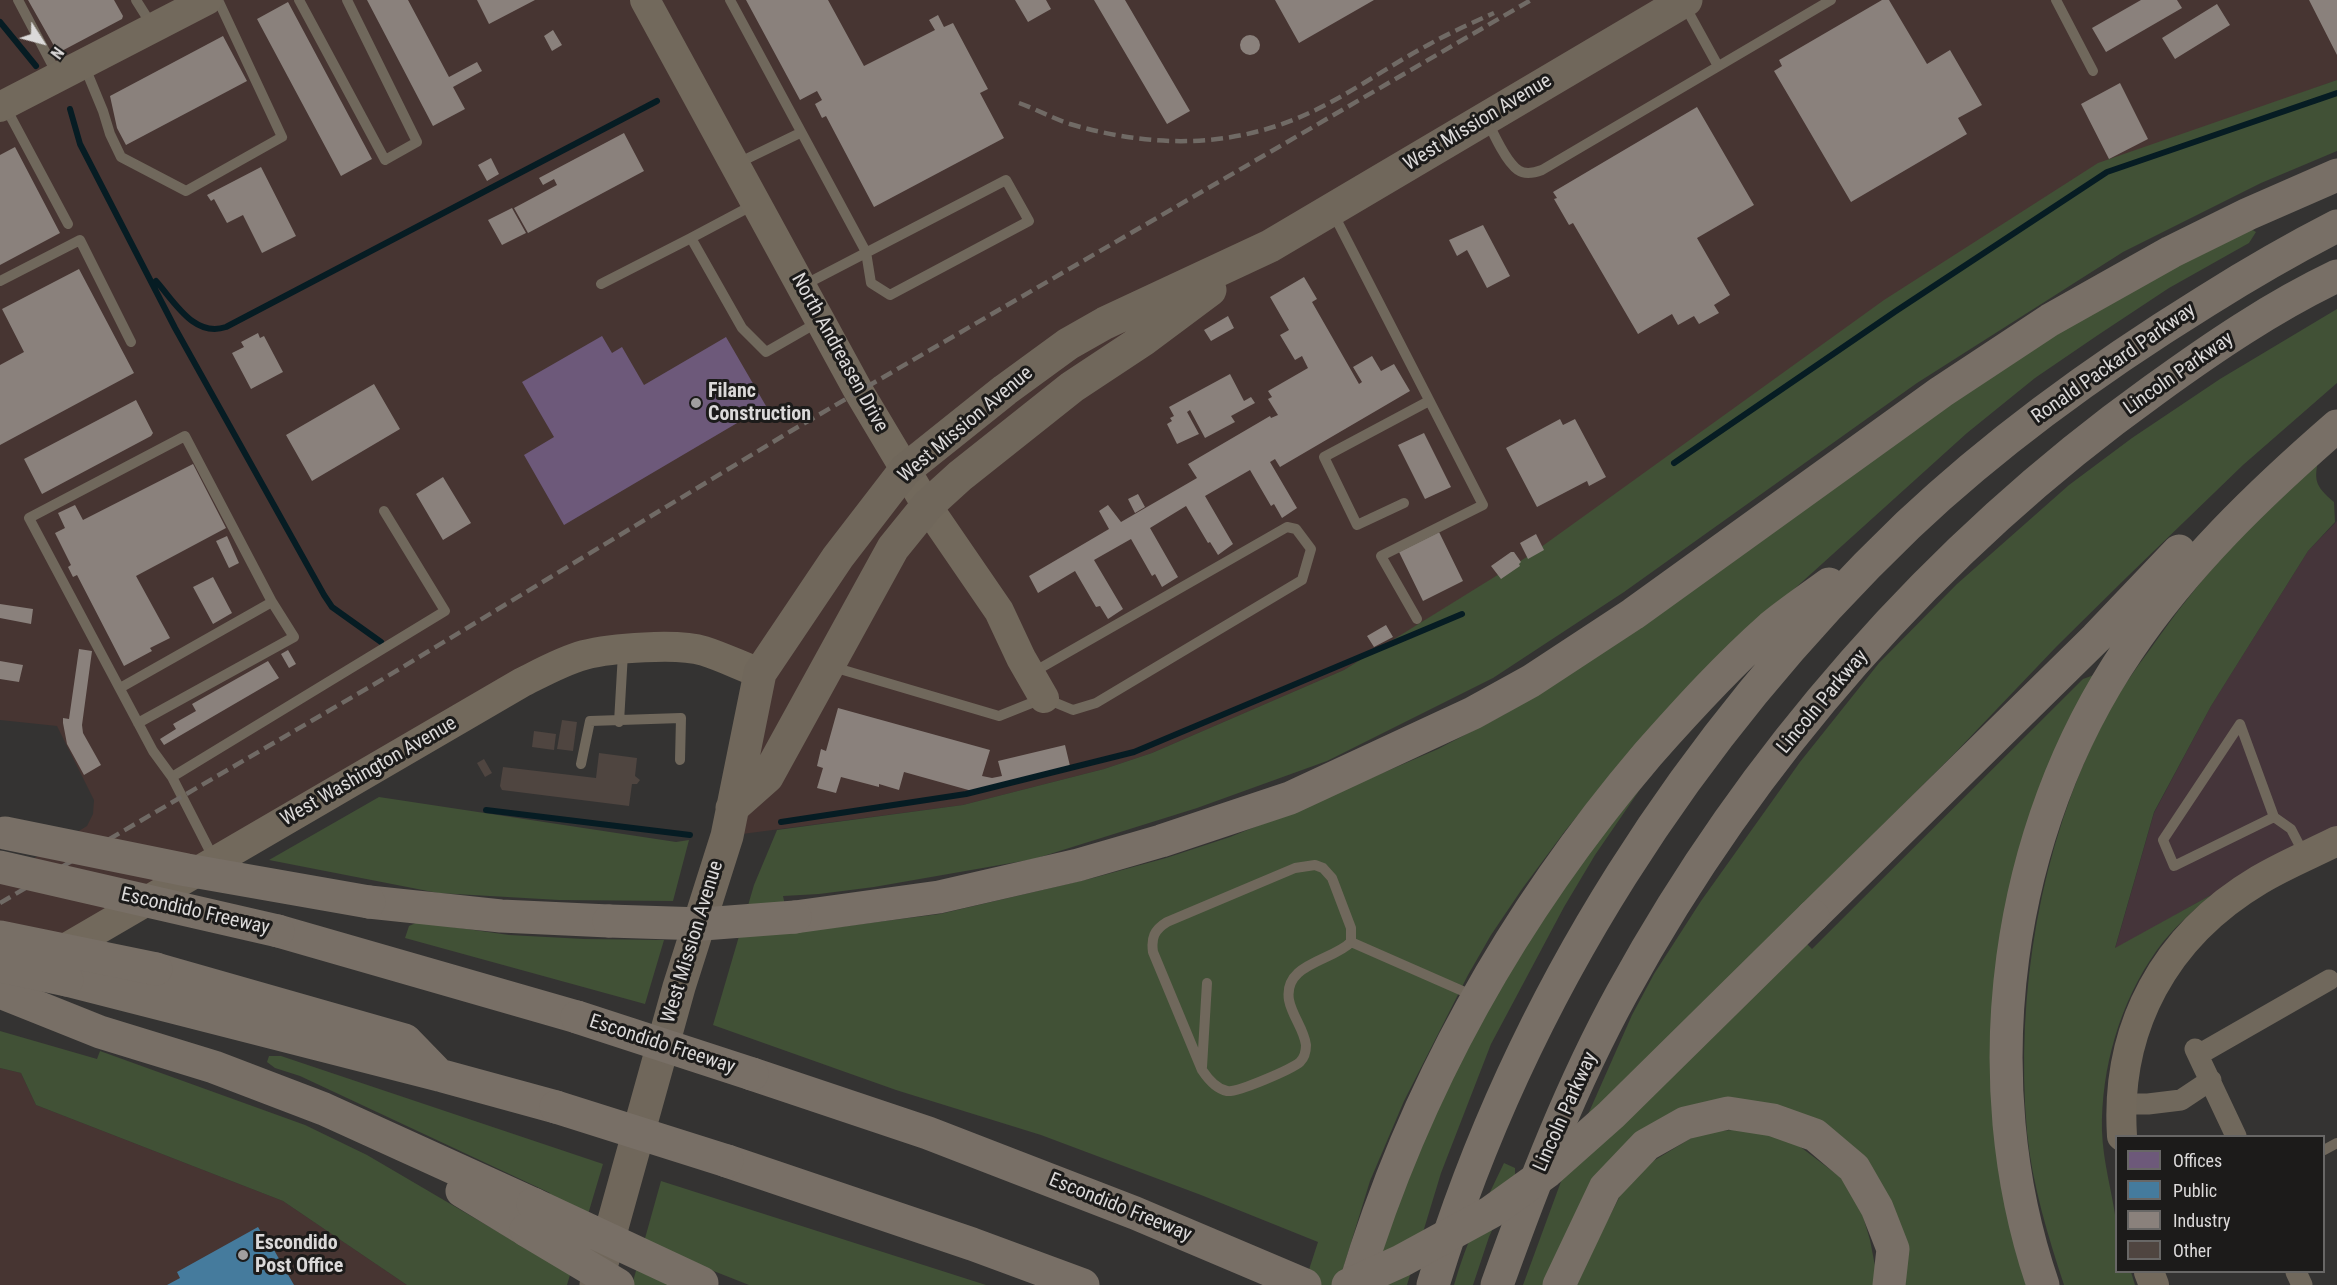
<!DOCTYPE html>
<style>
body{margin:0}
#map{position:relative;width:2337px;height:1285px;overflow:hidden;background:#343332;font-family:"Roboto Condensed",sans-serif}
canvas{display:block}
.legend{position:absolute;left:2115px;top:1135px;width:210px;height:138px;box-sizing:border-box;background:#1c1b1a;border:2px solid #686766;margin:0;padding:8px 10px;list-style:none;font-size:18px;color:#dbd9d9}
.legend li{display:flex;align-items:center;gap:12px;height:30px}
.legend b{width:30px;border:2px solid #686766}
.north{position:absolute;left:12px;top:12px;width:60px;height:60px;-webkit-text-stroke:4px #1c1b1a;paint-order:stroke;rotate:126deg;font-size:16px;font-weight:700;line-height:24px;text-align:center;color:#dbd9d9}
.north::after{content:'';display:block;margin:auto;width:21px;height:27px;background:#dbd9d9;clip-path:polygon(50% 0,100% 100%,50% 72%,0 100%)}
</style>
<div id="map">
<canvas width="2337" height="1285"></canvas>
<ul class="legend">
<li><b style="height:16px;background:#6d597a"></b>Offices</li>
<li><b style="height:16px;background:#457b9d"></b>Public</li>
<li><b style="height:16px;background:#8a817c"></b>Industry</li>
<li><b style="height:16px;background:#4f4540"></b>Other</li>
</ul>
<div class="north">N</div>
</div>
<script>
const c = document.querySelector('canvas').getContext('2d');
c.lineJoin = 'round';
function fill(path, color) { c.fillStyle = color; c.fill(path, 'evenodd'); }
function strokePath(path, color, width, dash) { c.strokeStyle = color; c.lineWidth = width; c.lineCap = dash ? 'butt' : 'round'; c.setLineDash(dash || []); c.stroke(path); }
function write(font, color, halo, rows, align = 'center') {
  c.font = font + ' "Roboto Condensed",sans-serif'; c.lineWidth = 6; c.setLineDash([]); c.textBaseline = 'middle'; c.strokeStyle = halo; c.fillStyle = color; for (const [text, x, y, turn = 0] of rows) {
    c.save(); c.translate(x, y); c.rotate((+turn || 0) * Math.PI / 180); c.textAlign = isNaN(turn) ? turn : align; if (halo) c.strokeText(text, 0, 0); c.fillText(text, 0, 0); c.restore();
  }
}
const commercial = new Path2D(`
 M2337 521V841L2259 880 2211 895 2115 949 2154 813 2211 706 2308 551Z`);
const industrial = new Path2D(`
 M0 0H2337V80L2269 105 1344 670 1152 753 1104 769 963 805 727 836 759 673 732 663 585 655 0 986V879L87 826 93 814 94 800 57 726 0 720Z
 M0 1068 21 1073 36 1105 283 1201 407 1285H0Z`);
const green = new Path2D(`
 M2337 80V151L2261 183 2123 252 1917 383 1624 592 1493 678 1327 761 1197 808 1034 859 874 887 819 894 783 896 791 933 940 914 1093 878 1166 858 1230 837 1297 810 1438 749 1505 714 2002 368 2098 309 2171 267 2251 229 2256 232 2249 243 2169 288 2098 335 2035 378 1967 433 1751 628 1623 760 1565 831 1522 889 1491 935 1468 975 1404 1101 1370 1181 1338 1285H1304L1318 1242 1201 1195 1041 1135 896 1090 713 1025 754 885 777 830 963 805 1104 769 1152 753 1344 670 1530 555 1884 300 2098 163Z
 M2337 309V383L2243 465 2128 576 2057 646 1954 754 1785 922 1812 949 2083 679 2094 675 2099 679 2011 914 2034 1285H1899L1866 1163 1689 1110 1548 1285H1523L1574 1146 1632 1015 1654 974 1701 901 1800 762 1879 663 1957 584 2069 485 2132 438 2220 379Z
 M2319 456C2314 480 2314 485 2334 502L2335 522 2308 551 2211 706 2154 812 2115 948 2211 895C2192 912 2172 929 2157 950 2120 1002 2101 1068 2102 1131 2103 1162 2112 1191 2116 1221 2119 1237 2116 1255 2116 1272H2131L2135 1285H2064C2048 1236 2032 1184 2027 1132 2015 993 2040 847 2103 722 2116 696 2134 671 2151 648 2174 615 2199 583 2226 553 2256 520 2288 488 2319 456Z
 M1641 788 1595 855 1564 907 1491 1044 1441 1173 1407 1285H1366L1422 1134 1534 919Z
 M379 797 676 842 689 840 673 901 559 900 438 893 269 860Z
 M418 922 509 935 584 939 664 940 645 1004 405 938 409 926Z
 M0 1031 97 1059 100 1051 305 1125 367 1155 529 1250 550 1193 300 1076 275 1068 267 1062 269 1056H281L603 1164 567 1285H407L283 1201 36 1105 21 1073 0 1068Z
 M1747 1129 1794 1142 1844 1180 1860 1206 1870 1240 1876 1271 1875 1285H1574L1621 1194 1645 1166 1693 1137 1719 1131Z
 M1504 1163 1515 1168V1179L1489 1237 1473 1285H1454C1466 1243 1485 1202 1504 1163Z
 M661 1181 986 1285H749L706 1268 700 1285H632Z`);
const offices = new Path2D(`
 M602 336 612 353 622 347 644 385 726 337 766 406 564 525 524 455 554 437 522 382Z`);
const public = new Path2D(`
 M258 1227 264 1237 266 1236 294 1285H167L180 1278 177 1272Z`);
const industry = new Path2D(`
 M28 0H114L123 16 122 19 58 53Z
 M367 0H408L449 77 477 62 482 71 453 87 465 109 433 126Z
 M477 0H535L489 24Z
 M746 0H828L864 66 935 30 929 20 938 15 944 27 953 23 988 89 980 93 1004 138 874 207 826 116 822 118 815 104 822 100 817 91 800 100Z
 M1015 0H1046L1051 9 1028 22Z
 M1094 0H1125L1190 111 1167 124Z
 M1275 0H1374L1299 43Z
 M1882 0H1889L1927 64 1950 50 1982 105 1958 118 1967 134 1851 202 1774 71 1782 66 1779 60Z
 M2141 0H2177L2182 8 2106 52 2092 28Z
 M2309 0H2337V55Z
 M288 2 372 159 341 176 257 19Z
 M2217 4 2230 25 2175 59 2162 38Z
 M553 30 562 45 552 51 544 36Z
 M1240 45a10 10 0 1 1 20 0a10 10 0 1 1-20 0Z
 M223 36 247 81 126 145 117 128 110 96Z
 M2120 83 2148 139 2109 159 2081 104Z
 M1697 107 1754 205 1697 238 1730 295 1714 305 1719 313 1699 324 1694 316 1678 325 1672 314 1638 334 1573 223 1569 225 1554 199 1557 198 1553 192Z
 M624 133 644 171 528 233 514 208 557 185 554 179 543 185 539 178Z
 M15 147 60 233 0 265V155Z
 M491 158 499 174 487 181 478 165Z
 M261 167 296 236 262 253 243 215 227 223 214 199 211 201 207 195Z
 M512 208 526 233 502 245 488 220Z
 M1483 225 1510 276 1487 288 1467 250 1457 256 1449 240Z
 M79 269 134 373 0 445V365L24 352 2 309Z
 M1304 277 1317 299 1312 302 1359 384 1362 382 1353 367 1372 356 1381 371 1394 364 1410 391 1280 467 1275 459 1270 462 1297 508 1282 518 1274 504 1271 506 1250 470 1205 496 1233 544 1218 555 1210 542 1208 543 1186 506 1150 528 1178 577 1162 587 1155 574 1152 576 1131 539 1094 560 1123 609 1108 619 1100 606 1096 607 1075 571 1038 593 1029 576 1109 529 1099 511 1108 505 1121 522 1197 478 1188 464 1270 416 1271 418 1278 415 1268 399 1272 397 1268 391 1308 368 1302 356 1295 360 1280 335 1289 330 1270 297Z
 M1228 316 1234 328 1211 341 1204 330Z
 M258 333 260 338 264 336 283 372 251 389 232 353 244 347 241 342Z
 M1230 374 1244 401 1251 397 1255 403 1231 416 1235 422 1205 438 1190 410 1187 412 1199 434 1177 444 1167 424 1172 421 1170 418 1174 416 1169 407Z
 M374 384 400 429 312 481 286 435Z
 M136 400 153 433 151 436 42 494 24 459Z
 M1560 419 1563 425 1575 419 1606 477 1589 486 1587 481 1537 507 1506 448Z
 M1424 433 1451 487 1425 499 1398 445Z
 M193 464 226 528 136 576 170 638 150 648 152 651 124 666 77 575 73 577 68 567 71 565 55 533 65 528 58 513 75 505 83 520Z
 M443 477 471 523 443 540 416 494Z
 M1138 494 1145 507 1135 513 1128 499Z
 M1439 532 1463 581 1423 601 1399 552Z
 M1536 534 1544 550 1528 559 1520 543Z
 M227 536 239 563 229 568 216 541Z
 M1511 552H1514L1521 562 1519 564 1520 566 1501 579 1491 566Z
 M213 577 232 613 213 624 193 587Z
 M0 604 33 609 31 624 0 618Z
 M1386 625 1393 637 1374 647 1367 636Z
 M79 649 92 651 82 725 83 733 101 765 84 775 67 744 63 723V718L69 719Z
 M288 650 296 664 289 668 281 654Z
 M0 661 23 665 19 682 0 679Z
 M268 661 279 678 164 745 160 739 176 729 173 724 196 711 192 704Z
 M838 708 990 750 982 776 992 778 1002 776 998 761 1065 745 1070 766 972 791 904 772 899 790 879 784V787L841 777 836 793 817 788 823 768 817 766 821 749 826 751Z`);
const stream = new Path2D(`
 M0 22 36 66
 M70 109 80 144 175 328 324 595 332 607 381 642
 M156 281C174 301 194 338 226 327L657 101
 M1674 463 1896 311 2107 172 2337 93
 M486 810 690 835
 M781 822 966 794 1134 752 1462 614`);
const building = new Path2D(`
 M562 720 577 722 573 751 557 749Z
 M534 731 556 734 554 750 532 747Z
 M599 753 637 758 635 776 640 780 637 784H632L629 806 502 790 500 786 503 767 596 778Z
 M484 759 492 773 485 777 477 763Z`);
const lane = new Path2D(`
 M18 0 57 74
 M136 0 153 27
 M299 0 385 160 417 142 347 0
 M730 0 866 252 871 283 890 295 1029 221 1006 180 804 285
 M2056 0 2093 71
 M1685 6 1718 66
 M84 65 103 111 110 134 121 157 186 191 282 137 218 0
 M6 108 68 224
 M1487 120C1493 133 1506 162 1518 170 1525 175 1534 173 1542 170L1831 0
 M736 164 800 133
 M755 204 691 238 742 328 766 352 820 321
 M1333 213 1483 505 1381 556 1417 619
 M0 281 80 240 131 342
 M601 284 691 238
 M1404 503 1357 525 1324 457 1429 401
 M833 667 999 716 1044 698 1073 710 1096 703 1302 580 1311 549 1296 529 1287 527 1030 674
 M120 688 272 602 185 436 29 518 153 751 172 777
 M619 722 623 653
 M138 723 294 637 272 602
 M581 764 590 721 681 718 680 760
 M2274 817 2240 724 2163 840 2174 866 2274 817 2291 829 2304 854
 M214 859 172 777 445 611 384 511
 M1315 865 1323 868 1332 878 1351 928V942C1333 961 1283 963 1289 1000 1292 1016 1304 1029 1306 1045 1306 1051 1305 1057 1300 1062 1292 1069 1237 1093 1227 1091 1216 1089 1208 1079 1202 1070L1153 952C1151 938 1154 930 1167 922L1295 868Z
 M1351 942 1474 996
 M1202 1067 1207 983
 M2324 1150 2337 1143`);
const street = new Path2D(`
 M2195 1049 2236 1136
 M2198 1055 2329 980
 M2120 1104H2148L2181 1100 2211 1080
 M2296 1272 2302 1285`);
const secondary = new Path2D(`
 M645 0 859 392 927 506 999 611 1021 658 1044 698
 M0 107 207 0
 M49 958 521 683C541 673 562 661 584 655 611 648 678 643 704 651 723 657 741 666 760 673
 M2122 1136C2115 1027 2165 936 2259 880 2284 865 2311 854 2337 841
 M2149 1272 2154 1285`);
const primary = new Path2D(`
 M732 808 767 777 893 548 927 506 960 476 1072 387 1143 340 1210 290
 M596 1285 679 987 727 836 760 673 838 557 905 470 1005 390 1068 344 1105 323 1270 246 1686 0`);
const highway = new Path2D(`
 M369 902 501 916 609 921
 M1813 916 2096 638 2179 551
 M795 917 939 897 1078 865 1161 841 1290 798 1473 713 1531 681 1633 614 1941 392 2050 320 2171 252 2248 214 2337 175
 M278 931 577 1017
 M156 969 405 1040 439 1075
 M67 980 439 1075 556 1107
 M0 992 100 1032 214 1067 324 1109 533 1204
 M752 1074 928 1133 1003 1162 1135 1213 1305 1285
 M727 1161 972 1244 1083 1285
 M462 1191 526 1230
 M1355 1285C1414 1089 1515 910 1648 754 1687 710 1727 666 1771 627 1789 612 1810 598 1829 584
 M1433 1285C1521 995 1690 734 1908 525 1998 440 2101 366 2206 301 2249 274 2292 249 2337 226
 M1497 1285C1533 1185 1571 1086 1622 993 1751 757 1935 547 2154 390 2212 348 2272 307 2337 276
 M1559 1285 1605 1188 1646 1145 1685 1123 1728 1113 1773 1120 1815 1135 1854 1168 1877 1208 1893 1249 1889 1285
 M2043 1285C1972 1078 2005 831 2128 650 2185 565 2260 493 2337 426`);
const rail = new Path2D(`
 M1019 103C1036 109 1052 118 1070 124 1145 146 1219 149 1293 120 1341 101 1383 69 1428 45 1449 33 1472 23 1494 13
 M0 903 378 682 791 431 1531 0`);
const highwayBridge = new Path2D(`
 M5 833 187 870 369 902
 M0 867 278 931
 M609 921 703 924 795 917
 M0 937 156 969
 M0 966 67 980
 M577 1017 752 1074
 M556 1107 727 1161
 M533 1204 702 1283
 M526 1230 618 1285
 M1348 1285 1401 1261 1491 1212 1548 1171 1611 1115 1813 916`);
const markers = [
 [696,403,6,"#a19f9f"],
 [243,1255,6,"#a19f9f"]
];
const streetNames = [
 ["West Mission Avenue",1478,123,-31],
 ["North Andreasen Drive",839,353,61],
 ["Ronald Packard Parkway",2114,364,-35],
 ["Lincoln Parkway",2179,374,-35],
 ["West Mission Avenue",966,425,-40],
 ["Lincoln Parkway",1823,702,-50],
 ["West Washington Avenue",369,772,-30],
 ["Escondido Freeway",195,912,13],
 ["West Mission Avenue",693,942,-73],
 ["Escondido Freeway",662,1045,18],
 ["Lincoln Parkway",1566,1112,-66],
 ["Escondido Freeway",1120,1208,22]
];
const poiNames = [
 ["Filanc",708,392],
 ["Construction",708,415],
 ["Escondido",255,1244],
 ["Post Office",255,1267]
];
fill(commercial, '#45353a');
fill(industrial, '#473532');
fill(green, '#415136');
fill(offices, '#6d597a');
fill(public, '#457b9d');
fill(industry, '#8a817c');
strokePath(stream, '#061c23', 6);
fill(building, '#4f4540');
strokePath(lane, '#70685c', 10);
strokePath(street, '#70685c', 21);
strokePath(secondary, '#72695c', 30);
strokePath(primary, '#70675b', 33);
strokePath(highway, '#786f66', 33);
strokePath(rail, '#706a65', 4.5, [12, 6]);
strokePath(highwayBridge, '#786f66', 33);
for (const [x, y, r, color] of markers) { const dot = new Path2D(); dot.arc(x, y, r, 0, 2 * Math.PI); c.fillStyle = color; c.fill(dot); strokePath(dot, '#1c1b1a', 2); }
write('20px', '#dbd9d9', '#1c1b1a', streetNames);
write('bold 20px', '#dbd9d9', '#1c1b1a', poiNames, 'left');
</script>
